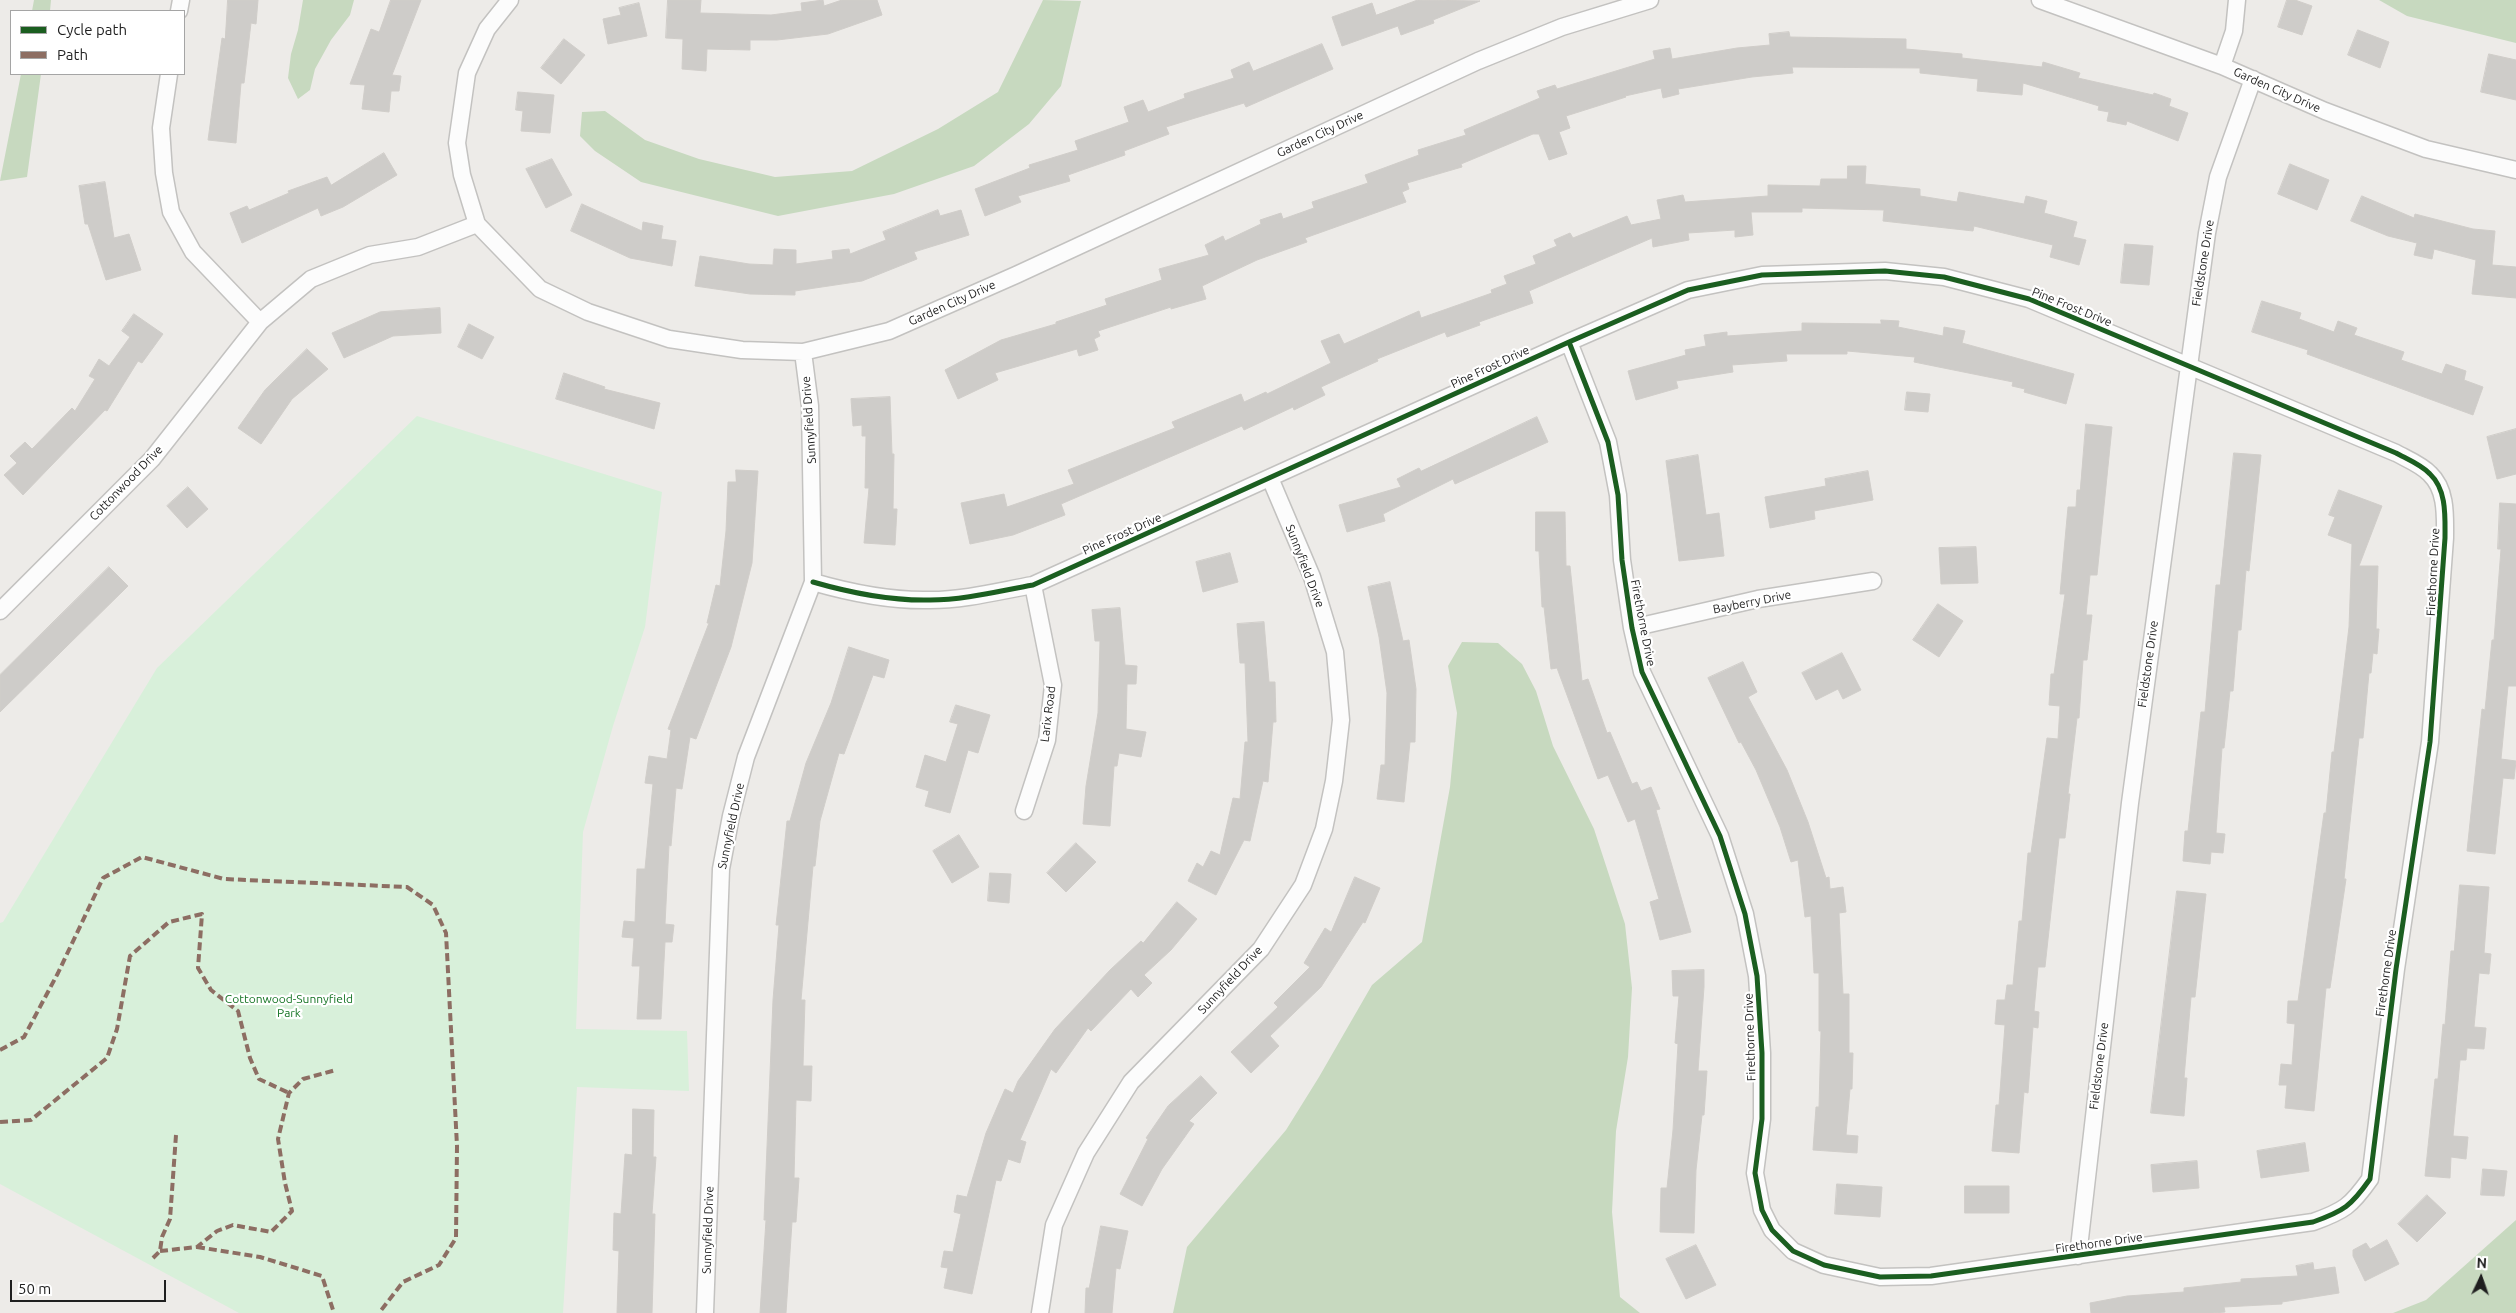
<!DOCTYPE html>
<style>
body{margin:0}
#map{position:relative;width:2516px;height:1313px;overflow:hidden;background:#edebe8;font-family:Ubuntu,sans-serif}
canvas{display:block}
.legend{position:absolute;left:10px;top:10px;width:175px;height:65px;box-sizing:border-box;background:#fff;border:1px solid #a5a5a5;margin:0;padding:6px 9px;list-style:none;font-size:15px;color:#1f1f1f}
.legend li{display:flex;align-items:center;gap:10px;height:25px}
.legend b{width:25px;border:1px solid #a5a5a5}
.north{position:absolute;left:2456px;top:1253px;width:50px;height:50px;-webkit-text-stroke:4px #fff;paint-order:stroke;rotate:3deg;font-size:14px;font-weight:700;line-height:20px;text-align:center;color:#1f1f1f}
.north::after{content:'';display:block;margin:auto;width:18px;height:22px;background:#1f1f1f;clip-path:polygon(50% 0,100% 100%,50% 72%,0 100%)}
.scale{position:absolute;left:10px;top:1280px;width:156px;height:22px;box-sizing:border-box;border:2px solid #1f1f1f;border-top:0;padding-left:6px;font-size:15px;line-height:18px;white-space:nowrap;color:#1f1f1f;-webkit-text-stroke:4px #fff;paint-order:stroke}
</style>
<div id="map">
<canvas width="2516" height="1313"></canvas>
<ul class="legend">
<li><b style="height:6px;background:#1b5e20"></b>Cycle path</li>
<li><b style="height:6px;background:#8d6e63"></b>Path</li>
</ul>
<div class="north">N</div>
<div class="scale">50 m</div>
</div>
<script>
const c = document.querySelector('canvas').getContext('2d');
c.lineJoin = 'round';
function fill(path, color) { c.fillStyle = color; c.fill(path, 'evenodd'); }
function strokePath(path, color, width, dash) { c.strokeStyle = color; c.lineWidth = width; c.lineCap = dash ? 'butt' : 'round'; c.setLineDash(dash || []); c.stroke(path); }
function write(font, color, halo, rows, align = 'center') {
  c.font = font + ' Ubuntu,sans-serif'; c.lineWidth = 4.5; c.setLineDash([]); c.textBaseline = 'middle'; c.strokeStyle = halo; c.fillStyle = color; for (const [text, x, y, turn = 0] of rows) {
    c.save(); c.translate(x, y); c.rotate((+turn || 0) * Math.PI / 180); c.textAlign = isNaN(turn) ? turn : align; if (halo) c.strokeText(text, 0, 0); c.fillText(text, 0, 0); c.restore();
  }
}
const forest = new Path2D(`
 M34 0H51L50 11H32Z
 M303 0H354L350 15 331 40 315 69 310 90 298 99 288 78 291 54 298 30Z
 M1043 0 1081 1 1061 86 1029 124 974 166 894 194 778 216 641 182 595 151 580 136 582 112 605 111 645 140 699 159 775 177 852 171 938 129 998 92Z
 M2379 0H2516V43L2407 16Z
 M21 74H41L27 177 0 181Z
 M1462 642 1498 643 1522 664 1536 691 1553 746 1594 829 1625 924 1632 988 1628 1057 1616 1131 1612 1212 1620 1297 1640 1313H1173L1187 1247 1286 1130 1319 1077 1372 985 1422 942 1450 787 1457 713 1448 666Z
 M2516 1220V1313H2393L2426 1300Z`);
const park = new Path2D(`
 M417 416 662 492 645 627 613 726 583 832 576 1029 687 1031 689 1091 577 1087 563 1313H239L0 1184V923L3 922 157 668Z`);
const building = new Path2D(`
 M228 0H258L256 24 251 23 244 83H241L236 143 208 140 222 38 225 39Z
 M391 0H421L392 75 401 76 399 91H391L389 112 362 109 365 85 350 84 371 29 379 32Z
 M668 0H701L700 13 771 15 802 11 801 3 823 0 824 6 842 0H877L882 15 828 34 777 40H750V50L707 49 706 71 682 69 683 39 666 38Z
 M1418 0 1480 1 1433 20 1434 23 1401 35 1398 26 1342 46 1332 17 1372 3 1376 15Z
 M2287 0H2295L2312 6 2302 35 2278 27Z
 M639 3 647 36 608 44 603 19 621 15 619 8Z
 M2358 30 2389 42 2380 68 2348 55Z
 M1789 32 1790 37 1906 39V49L1962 54V58L2042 67 2043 62 2080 73 2078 78 2153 95 2154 93 2171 99 2169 106 2188 113 2178 141 2127 121 2126 125 2107 121 2109 112 2098 110 2099 106 2023 83 2022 95 1977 91 1978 79 1920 73V68L1792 67 1793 73 1752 77 1678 89 1679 94 1663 98 1661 88 1625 96 1626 97 1566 116 1570 128 1559 132 1567 154 1549 160 1539 134H1533L1461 164 1462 167 1407 183 1409 189 1402 192 1406 202 1305 238 1307 242 1257 260 1202 286 1206 299 1171 309V307L1098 331 1100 336 1094 339 1098 350 1079 356 1077 349 995 373 998 380 958 399 945 370 1001 340 1056 324V322L1107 305 1105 299 1162 280 1159 269 1209 255 1205 245 1223 236 1225 241 1261 224 1260 220 1281 213 1283 219 1314 208 1312 202 1368 183 1365 175 1419 155 1418 150 1466 135 1464 130 1540 98 1537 91 1555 85 1557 89 1655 59 1653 51 1670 48 1672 59 1737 48 1770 45 1769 34Z
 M564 39 585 55 561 84 541 68Z
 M1322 44 1333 69 1246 107 1244 103 1166 127 1169 134 1124 151 1125 155 1068 175 1070 181 1018 196 1021 202 985 216 975 189 1030 168 1029 165 1078 150 1075 141 1129 122 1124 107 1143 100 1148 112 1185 98 1184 94 1234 78 1231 70 1249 62 1253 71Z
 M2489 54 2516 60V100L2481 92Z
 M518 92 554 95 550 133 521 131 523 111 516 110Z
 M384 153 397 175 343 207 321 216 318 208 242 243 230 213 247 206 249 210 289 193 288 191 327 177 331 185Z
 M552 159 572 195 546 208 526 169Z
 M2290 164 2329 180 2317 210 2278 194Z
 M1848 166H1866L1865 184 1920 189V196L1957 202 1959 192 2024 204 2026 196 2047 201 2044 213 2077 222 2073 237 2086 240 2079 265 2050 257 2053 245 1974 226 1973 231 1883 221 1884 210 1802 208V212H1751L1753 235 1735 237V230L1688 233 1689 240 1653 247 1652 238 1529 291 1533 303 1479 322 1480 325 1447 337 1445 332 1377 359 1378 361 1321 387 1325 395 1294 410 1293 407 1244 430 1242 426 1061 504 1065 515 1013 535 970 544 961 503 1004 494 1007 507 1074 484 1068 470 1175 428 1172 422 1241 394 1244 402 1266 392 1267 394 1331 363 1321 341 1339 334 1344 344 1419 311 1421 318 1492 293 1491 290 1507 284 1504 276 1536 264 1533 256 1557 246 1554 240 1570 233 1573 238 1627 216 1631 225 1661 219 1657 200 1683 195 1685 202 1768 196V185L1820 186 1821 179H1847Z
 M105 182 114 238 129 234 141 270 106 280 88 224H85L79 186Z
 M2362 196 2414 218 2415 214 2473 229 2495 231 2492 265 2516 267V298L2472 294 2476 260 2434 249 2432 259 2414 255 2417 243 2388 236 2351 221Z
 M582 204 642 231 643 222 663 226 661 239 676 241 672 266 630 258 571 231Z
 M938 210 940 216 961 210 969 235 914 252 917 259 862 281 795 291V295L750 294 695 286 700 256 749 264 773 265 774 249 796 250V264L833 259 832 251 849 249 850 254 886 240 883 232Z
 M2125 244 2153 246 2149 285 2121 283Z
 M2262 301 2301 313 2299 319 2334 332 2338 321 2357 328 2354 335 2404 352 2401 360 2442 374 2446 364 2466 371 2464 380 2483 387 2473 415 2307 354 2308 350 2252 332Z
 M440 308 441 333 393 336 344 358 332 333 380 312Z
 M134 314 163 334 142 363 138 361 107 411 105 410 23 495 4 475 17 463 10 456 25 442 32 449 72 408 75 411 95 379 89 376 99 359 109 366 130 337 122 331Z
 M1881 320 1899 321 1898 327 1943 336 1944 327 1965 331 1962 343 2074 374 2066 404 2024 392 2025 389 2012 386 2013 382 1914 362 1915 357 1847 351V354H1786L1787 361 1732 365 1733 372 1676 381 1678 388 1636 400 1628 371 1686 355 1685 350 1706 346 1704 335 1727 332V336L1802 331V323L1881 324Z
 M469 324 494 337 482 359 458 347Z
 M307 349 328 369 292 399 261 444 238 428 265 390Z
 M564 373 605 387 604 389 660 403 654 429 556 399Z
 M1907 392 1930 394 1928 412 1905 410Z
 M890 397 892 454H894L893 509H897L895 545 864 543 869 488H865L866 436H862V425L853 426 851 399Z
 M1537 417 1548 442 1455 484 1453 479 1383 514 1385 521 1347 532 1339 505 1401 487 1397 479 1419 468 1421 471Z
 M2086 424 2112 427 2097 575H2090L2086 615H2092L2087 660H2083L2079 718H2077L2068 794H2070L2065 838H2059L2045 967H2038L2034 1011 2039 1012 2038 1028 2033 1027 2028 1093 2024 1092 2019 1153 1992 1151 1996 1105H1999L2005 1025 1995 1024 1997 1000H2005L2007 985H2013L2019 921H2022L2028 853H2031L2047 738 2058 739 2060 706 2049 705 2051 674H2054L2065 594H2060L2068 507H2076L2077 490H2080Z
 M2516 429V474L2497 479 2487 437Z
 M2234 453 2261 455 2249 571 2246 570 2241 630H2238L2233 691H2230L2224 748H2222L2216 833 2225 834 2223 853 2211 852 2210 864 2183 861 2185 831H2188L2201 712H2205L2216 585H2220Z
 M1698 455 1706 515 1719 513 1724 556 1679 561 1666 461Z
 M736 470 758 471 752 563 731 647 696 739 690 737 682 789 676 788 671 846 669 845 665 924 674 925 672 942H665L661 1019H637L640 966H632L634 938 622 937 624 921 635 922 637 869H645L653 784 645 783 649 756 667 759 671 730 668 729 709 623H707L716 585 720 586 726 531 728 482H736Z
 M1868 471 1873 500 1814 511 1815 519 1770 528 1765 497 1826 486 1825 479Z
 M188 487 208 509 187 528 167 506Z
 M2339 490 2382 506 2359 566H2378L2376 629H2379L2377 654 2373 653 2371 673H2369L2363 738H2359L2344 879H2346L2330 988H2326L2314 1111 2285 1108 2287 1085H2279L2281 1064 2292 1065 2295 1024 2287 1023 2288 1001H2298L2324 813H2326L2332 752H2334L2349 627 2352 544 2328 535 2335 517 2329 515Z
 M2500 503 2516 504V686H2508L2501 759 2516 761 2514 779 2503 778 2495 854 2467 851 2482 709 2485 710 2492 640H2494L2501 549H2498Z
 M1536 512H1565L1566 566H1570L1582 681 1588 679 1607 733 1610 732 1632 784 1637 782 1641 791 1651 787 1660 809 1656 810 1691 932 1660 940 1650 902 1659 899 1635 819 1628 822 1608 775 1598 779 1557 668 1551 669 1544 607H1542L1539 551H1536Z
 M1976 547 1978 583 1941 584 1939 548Z
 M1230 553 1238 582 1203 592 1196 562Z
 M109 567 128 586 0 712V675Z
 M1390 582 1403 641 1409 640 1416 689 1415 742H1410L1404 802 1377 799 1381 765H1385L1387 693 1379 637 1368 587Z
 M1938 604 1963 621 1939 657 1913 640Z
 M1120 608 1125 665 1137 666 1136 684H1127L1126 729 1146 732 1141 757 1119 753 1117 766H1114L1110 826 1083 824 1086 786 1098 713 1100 641H1095L1092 610Z
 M1264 622 1269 682H1275L1276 722H1273L1268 782 1263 781 1250 841 1244 840 1216 895 1188 881 1197 863 1203 867 1211 851 1220 855 1233 798 1240 799 1245 742H1248L1245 663H1240L1237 624Z
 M849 647 889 660 884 678 873 675 844 754 839 753 820 821 815 866H813L801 1000H805L803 1066H812L811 1101 796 1100 794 1178H799L796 1222H792L786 1313H760L766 1220H764L773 1000 779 925H776L787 821H790L806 763 831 703Z
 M1842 653 1861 690 1843 699 1838 689 1816 700 1802 673Z
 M1743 662 1757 692 1748 697 1787 770 1808 822 1826 878 1829 877 1830 889 1843 887 1846 912 1839 913 1843 994H1849V1053H1853L1852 1089H1850L1846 1135 1858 1136 1857 1153 1813 1150 1816 1107H1819L1821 1031H1819V973H1814L1811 916 1805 917 1798 860 1791 862 1780 827 1756 770 1741 742 1739 743 1708 678Z
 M956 705 990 715 978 753 968 750 950 813 925 806 929 791 916 787 925 755 946 762 958 724 950 722Z
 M959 835 979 867 952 883 933 851Z
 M1076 843 1096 862 1066 892 1047 873Z
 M990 873 1011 874 1009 903 988 901Z
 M1355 877 1380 888 1365 923 1363 922 1321 987 1270 1036 1279 1046 1251 1073 1231 1052 1278 1007 1274 1003 1310 967 1304 963 1325 928 1331 932Z
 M2460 885 2489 887 2484 953 2491 954 2489 974 2479 973 2474 1027 2486 1028 2484 1049 2467 1048 2466 1060H2460L2453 1136 2468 1137 2466 1159 2451 1157 2450 1178 2425 1176 2435 1079H2438L2443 1024 2445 1025 2451 951H2454Z
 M2177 891 2206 894 2195 997H2191L2184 1078H2187L2184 1116 2151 1113Z
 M1177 902 1197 919 1171 950 1144 975 1152 983 1138 997 1131 989 1091 1031 1088 1028 1056 1073 1051 1069 1020 1140 1026 1142 1020 1163 1008 1159 1001 1181 996 1180 972 1294 944 1288 948 1268 941 1267 944 1251 953 1252 961 1214 954 1212 957 1195 967 1197 986 1133 1005 1089 1013 1093 1018 1081 1055 1029 1110 970 1141 941 1143 943Z
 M1704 970V987L1698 1071H1707L1704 1115H1702L1696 1170 1694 1233 1660 1232 1661 1188H1667L1673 1130 1678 1044 1675 1043 1679 996H1673L1672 971Z
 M1201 1076 1217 1093 1189 1121 1194 1124 1162 1169 1142 1206 1120 1194 1148 1139 1146 1138 1168 1106Z
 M633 1109 654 1110 653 1157H656L652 1214H655L652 1313H617L619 1251 613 1250 614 1213 621 1214 625 1154 632 1155Z
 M2305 1143 2309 1171 2261 1178 2257 1151Z
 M2197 1161 2199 1188 2153 1192 2151 1165Z
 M2483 1169 2507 1171 2504 1196 2481 1195Z
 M1837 1184 1882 1187 1880 1217 1835 1214Z
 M1965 1186H2009V1213H1965Z
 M2427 1195 2446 1213 2417 1242 2398 1224Z
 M1101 1226 1128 1231 1120 1269 1116 1268 1112 1313H1085L1086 1288H1089Z
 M2387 1240 2399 1264 2365 1281 2353 1256V1250L2366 1243 2370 1249Z
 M1696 1245 1716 1285 1686 1299 1666 1259Z
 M2313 1263 2314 1270 2335 1267 2339 1293 2282 1302V1304L2224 1307 2225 1312 2213 1313H2091L2090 1303 2127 1296 2184 1292V1288L2241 1282V1279L2298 1276 2296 1266Z`);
const street = new Path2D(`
 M510 0 487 29 467 73 457 143 462 175 477 224 540 289 588 312 669 339 742 350 803 352 889 331 1016 275 1478 61 1562 27 1650 0
 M2040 0 2222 66 2325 111 2426 149 2516 170
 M179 11 181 0
 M2222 66 2234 31 2237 0
 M169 74 161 128 164 173 171 212 193 252 260 322
 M813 582C851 593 890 601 930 600 965 600 999 591 1033 585L1569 342 1688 290 1762 275 1885 271 1944 277 2029 299 2396 453C2407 459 2422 465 2430 474 2447 490 2445 517 2445 538L2430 742 2396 969 2370 1179C2351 1206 2344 1211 2313 1222L1931 1276 1880 1277 1824 1265 1793 1251 1772 1230 1762 1210 1755 1173 1762 1119V1053L1757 976 1745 914 1720 836 1642 672 1632 628 1622 560 1618 495 1608 442 1569 342
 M0 611 152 459 260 322 311 279 370 255 418 247 477 224
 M1632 628 1758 599 1873 581
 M1024 811 1047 740 1053 685 1033 585
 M2078 1256 2130 803 2207 233 2218 177 2253 79
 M705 1313 721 869 731 816 746 757 813 582 810 406 803 352
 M1040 1313 1054 1225 1086 1153 1131 1082 1261 949 1303 885 1324 829 1334 781 1341 720 1335 652 1312 577 1270 478`);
const quiet = new Path2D(`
 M0 1050 24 1037 58 973 103 878 142 857 224 879 407 887 433 905 446 933 457 1146 456 1238 439 1265 403 1282 379 1313
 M0 1122 31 1120 107 1058 117 1029 130 956 169 922 202 914 198 968 211 990 238 1011 250 1058 259 1079 289 1093
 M197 1247 260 1257 322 1276 334 1313
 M160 1251 197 1247 217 1231 233 1225 271 1232 292 1211 285 1183 278 1139 289 1093 303 1079 336 1070
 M153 1258 160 1251 162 1237 170 1219 176 1135`);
const cycleway = new Path2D(`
 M813 582C851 593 890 601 930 600 965 600 999 591 1033 585L1569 342 1688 290 1762 275 1885 271 1944 277 2029 299 2396 453C2407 459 2422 465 2430 474 2447 490 2445 517 2445 538L2430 742 2396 969 2370 1179C2351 1206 2344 1211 2313 1222L1931 1276 1880 1277 1824 1265 1793 1251 1772 1230 1762 1210 1755 1173 1762 1119V1053L1757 976 1745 914 1720 836 1642 672 1632 628 1622 560 1618 495 1608 442 1569 342`);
const streetNames = [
 ["Garden City Drive",2277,90,24],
 ["Garden City Drive",1320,134,-25],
 ["Fieldstone Drive",2203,263,-81],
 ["Garden City Drive",952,303,-24],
 ["Pine Frost Drive",2072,307,22],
 ["Pine Frost Drive",1490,367,-25],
 ["Sunnyfield Drive",809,420,-94],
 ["Cottonwood Drive",126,483,-46],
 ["Pine Frost Drive",1122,534,-24],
 ["Sunnyfield Drive",1305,566,69],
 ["Firethorne Drive",2433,572,-87],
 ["Bayberry Drive",1752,602,-11],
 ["Firethorne Drive",1643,623,79],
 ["Fieldstone Drive",2148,664,-82],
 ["Larix Road",1048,714,-83],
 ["Sunnyfield Drive",731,826,-78],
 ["Firethorne Drive",2386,973,-82],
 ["Sunnyfield Drive",1230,980,-47],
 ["Firethorne Drive",1750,1037,-92],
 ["Fieldstone Drive",2099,1066,-83],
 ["Sunnyfield Drive",708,1230,-88],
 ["Firethorne Drive",2099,1243,-8]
];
const parkNames = [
 ["Cottonwood-Sunnyfield",289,999],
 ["Park",289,1013]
];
fill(forest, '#c7d9bf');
fill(park, '#d8f0da');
fill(building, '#ceccc9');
strokePath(building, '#d0cdc9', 1);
strokePath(street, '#c3c2c0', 19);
strokePath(street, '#fcfcfc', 16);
strokePath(quiet, '#8d6e63', 4, [8, 4]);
strokePath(cycleway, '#1b5e20', 5);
write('12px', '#1f1f1f', '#fff', streetNames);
write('12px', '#157424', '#fff', parkNames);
</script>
